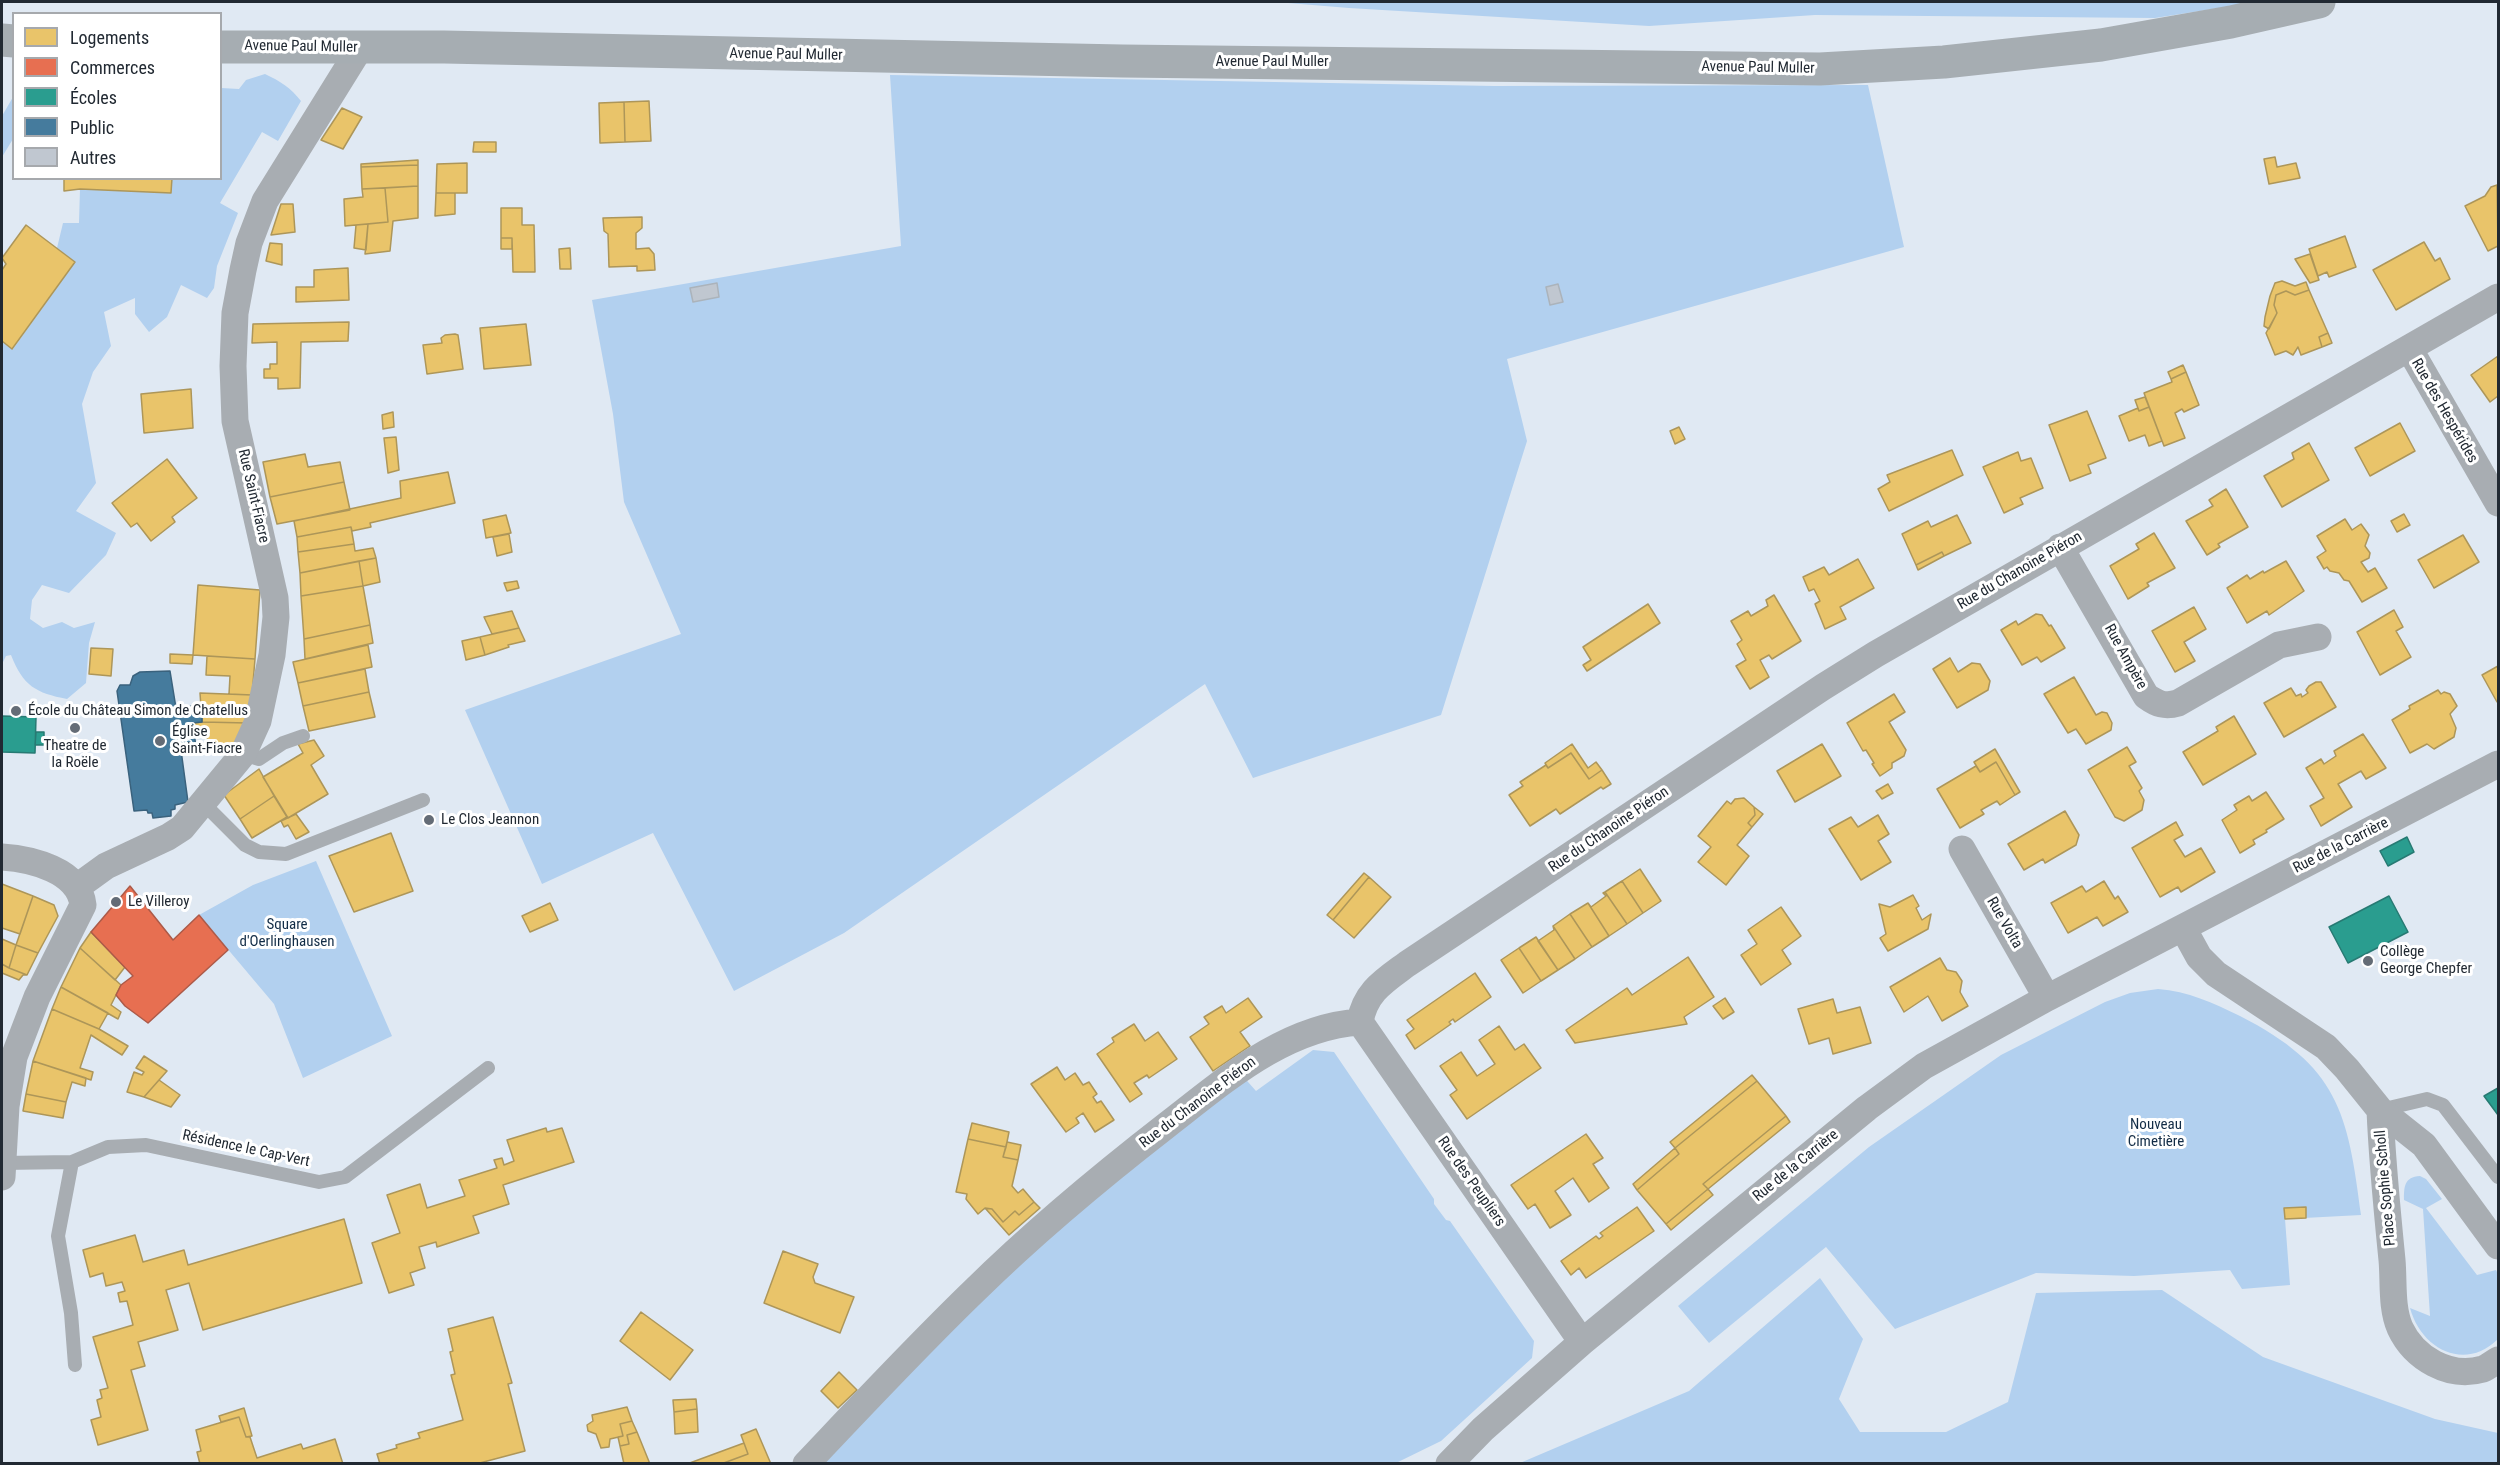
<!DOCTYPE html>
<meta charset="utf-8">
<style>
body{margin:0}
#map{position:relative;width:2500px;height:1465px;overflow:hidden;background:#e0e9f3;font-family:"Roboto Condensed",sans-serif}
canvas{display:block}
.frame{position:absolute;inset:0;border:3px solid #212932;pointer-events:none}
.legend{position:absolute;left:12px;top:12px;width:210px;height:168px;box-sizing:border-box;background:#fff;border:2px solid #a6a9ad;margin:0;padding:8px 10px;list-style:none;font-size:18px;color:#212932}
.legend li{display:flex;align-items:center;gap:12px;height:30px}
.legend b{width:30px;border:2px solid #a6a9ad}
</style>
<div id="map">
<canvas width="2500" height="1465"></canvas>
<div class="frame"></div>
<ul class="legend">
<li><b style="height:16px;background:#e9c46a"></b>Logements</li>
<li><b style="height:16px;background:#e76f51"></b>Commerces</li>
<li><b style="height:16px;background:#2a9d8f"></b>Écoles</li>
<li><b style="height:16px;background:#457b9d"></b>Public</li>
<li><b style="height:16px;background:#c0c7d0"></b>Autres</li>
</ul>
</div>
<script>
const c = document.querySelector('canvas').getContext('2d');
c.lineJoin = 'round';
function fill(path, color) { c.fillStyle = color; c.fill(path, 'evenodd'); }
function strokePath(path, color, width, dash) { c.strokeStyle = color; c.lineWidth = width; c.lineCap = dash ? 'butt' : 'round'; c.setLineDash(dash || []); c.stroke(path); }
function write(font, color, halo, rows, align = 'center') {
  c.font = font + ' "Roboto Condensed",sans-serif'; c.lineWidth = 6; c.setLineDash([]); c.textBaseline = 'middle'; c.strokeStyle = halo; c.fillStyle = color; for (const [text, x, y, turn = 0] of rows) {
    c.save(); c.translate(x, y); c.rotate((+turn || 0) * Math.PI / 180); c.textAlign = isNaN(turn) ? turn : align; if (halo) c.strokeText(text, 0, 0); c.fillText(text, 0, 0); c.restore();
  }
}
const green = new Path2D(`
 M1276 2H2257L2155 18 1815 15 1649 26 1349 8Z
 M265 74C280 81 291 88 301 101L278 141 262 132 220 203 238 213 217 266 214 288 207 298 181 285 167 317 149 332 135 314V298L104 312 111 346 93 372 82 404 96 483 76 511 116 533 106 555 69 593 42 585 32 600 30 619 43 628 62 622 74 628 95 622 89 643 86 683 67 699C36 693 23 686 11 655L6 656 2 664V341L13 349 75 262 57 248 63 223H79L80 189 171 193 172 179 220 178 221 88 239 89 246 80Z
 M890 75 1494 86 1868 85 1904 247 1507 359 1527 441 1441 715 1253 778 1205 684 844 933 734 991 653 833 542 884 465 710 681 634 624 502 613 414 592 300 901 246Z
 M13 97V139L2 157V116Z
 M316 861 392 1036 303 1078 274 1004 199 915 253 885Z
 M2158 989C2188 991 2213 1003 2240 1016 2338 1066 2348 1112 2361 1215L2285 1219 2290 1285 2242 1289 2230 1270 2134 1276 2036 1273 1895 1329 1826 1247 1709 1343 1678 1306 1869 1147 2001 1055 2105 1002 2130 993Z
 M1313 1050 1334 1052 1434 1199V1204L1446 1220 1450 1221 1534 1341 1532 1358 1441 1441 1396 1463 818 1464 994 1283 1241 1074 1256 1091Z
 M2420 1176 2426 1179 2442 1199 2426 1208 2477 1275 2496 1270 2498 1274V1339C2465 1372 2421 1349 2410 1308L2430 1316 2423 1209 2404 1200C2404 1187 2404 1177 2420 1176Z
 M1820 1278 1863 1339 1839 1399 1860 1432H1946L2008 1402 2036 1293 2162 1290 2263 1357 2435 1419 2498 1433V1463H1520L1689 1391Z`);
const homes = new Path2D(`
 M649 101 651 141 625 142 624 102Z
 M624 102 625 142 600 143 599 103Z
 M342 108 362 117 343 149 321 140Z
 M474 142H496V152H473Z
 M2275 157 2277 167 2296 163 2300 178 2269 184 2264 159Z
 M418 160V165L361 167V164Z
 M467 163V193H436L437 164Z
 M418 165V186L362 189 361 167Z
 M64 178H172L171 193 80 189 64 191Z
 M2497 185 2498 246 2488 251 2465 206 2485 196 2491 187Z
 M418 186V218L393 221 390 251 365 254 368 224 388 222 385 188Z
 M385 188 388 222 345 226 344 199 363 197 362 189Z
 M436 193H455V214L435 216Z
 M281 204H293L295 232 271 235Z
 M501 208H522V225H534L535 272H513L512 238H501Z
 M642 217V228L636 233V249L649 248 654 254 655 270 637 271V266L609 267 608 234 604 231 603 218Z
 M368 224 366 250 354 248 356 225Z
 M26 225 75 262 12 349 2 341V270L6 264 2 258Z
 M2345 236 2356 267 2329 277 2327 272 2318 276 2309 249Z
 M501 238H512V249H501Z
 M2424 242 2435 261 2440 258 2450 279 2396 310 2373 270Z
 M270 243 282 244V265L266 261Z
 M570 248 571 269H560L559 249Z
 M2310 254 2319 280 2310 283 2295 259Z
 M348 268 349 300 296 302V287H314V270Z
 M2282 281 2295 286 2306 282 2309 290 2295 295 2286 291 2276 295 2274 305 2277 313 2269 329 2264 326 2265 317 2270 296 2275 283Z
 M2309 290 2328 333 2319 337 2322 347 2301 355 2298 347 2293 355 2286 351 2275 355 2266 333 2277 313 2274 305 2276 295 2286 291 2295 295Z
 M349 322 348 341 301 342 300 388 278 389V378H264V369H270V364H277V342L252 343 253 324Z
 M526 324 531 365 484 369 480 328Z
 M2328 333 2332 343 2322 347 2319 337Z
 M455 334 458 335 463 369 427 374 423 345 442 343 441 338 445 335Z
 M2498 356V396L2490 402 2471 375Z
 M2183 365 2186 372 2171 379 2168 372Z
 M2186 372 2199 405 2184 412 2182 409 2175 413 2185 438 2164 446 2144 393 2172 382 2171 379Z
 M191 389 193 428 144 433 141 394Z
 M2145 397 2149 407 2139 411 2135 400Z
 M2149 407 2162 441 2149 446 2145 435 2129 441 2119 416 2138 408 2139 411Z
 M2087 411 2106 458 2088 465 2091 473 2070 481 2049 425Z
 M393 412 394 427 383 429 382 415Z
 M2400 423 2415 451 2370 476 2355 448Z
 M1679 427 1685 439 1675 444 1670 431Z
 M396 437 399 470 388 473 384 438Z
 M2309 443 2329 480 2282 507 2264 476 2294 459 2292 453Z
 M1952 450 1963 475 1889 511 1878 489 1890 482 1887 475Z
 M2018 452 2021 461 2031 458 2043 488 2020 498 2023 504 2004 513 1983 467Z
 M305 454 308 467 340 462 344 482 270 497 263 462Z
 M167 459 197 498 172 517 175 522 151 541 137 523 131 527 112 503Z
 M448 472 455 503 370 523 371 527 352 531 351 527 297 537 294 521 401 498 400 481Z
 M344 482 350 510 277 524 270 497Z
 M2226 489 2248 527 2218 544 2220 547 2207 555 2186 521 2213 506 2209 500Z
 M2404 514 2410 525 2397 532 2391 521Z
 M506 515 511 533 486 538 483 520Z
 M1957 515 1971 543 1944 556 1942 552 1916 565 1902 534 1928 521 1931 527Z
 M2345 519 2352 530 2361 524 2369 535 2365 546 2370 553 2369 558 2361 562 2368 572 2375 568 2387 588 2362 602 2349 581 2344 580 2339 573 2330 571 2327 567 2324 569 2317 557 2326 551 2317 536Z
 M351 527 354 544 298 552 297 537Z
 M2154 533 2175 568 2147 583 2149 586 2128 599 2110 566 2139 549 2136 544Z
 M509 534 512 552 497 556 493 537Z
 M2463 535 2479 562 2434 588 2418 560Z
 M354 544 355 551 373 548 376 558 300 573 298 552Z
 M1942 552 1944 556 1918 570 1916 565Z
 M376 558 380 582 363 586 359 561Z
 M1858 559 1874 588 1840 607 1846 619 1825 629 1815 604 1820 601 1814 589 1809 591 1803 577 1824 567 1829 575Z
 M359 561 363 586 301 596 300 573Z
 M2286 561 2304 591 2269 615 2267 611 2247 623 2227 588 2247 575 2250 579 2263 571 2264 573Z
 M517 581 519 588 507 591 504 583Z
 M198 585 260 590 255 659 193 655Z
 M363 586 370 625 304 639 301 596Z
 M1774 595 1801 641 1772 659 1769 655 1760 660 1769 677 1750 689 1736 666 1746 660 1737 644 1742 640 1731 621 1748 611 1751 616 1768 606 1766 600Z
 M1648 604 1660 623 1587 671 1583 665 1591 660 1583 647Z
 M2194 607 2206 629 2184 642 2195 661 2175 672 2152 631Z
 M2394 610 2403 627 2396 631 2411 657 2380 675 2357 632Z
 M512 611 519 628 492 634 484 617Z
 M2036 614 2042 615 2049 626 2051 625 2065 648 2041 662 2037 657 2022 665 2001 630 2016 621 2018 625Z
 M370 625 373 643 305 659 304 639Z
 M519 628 525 641 508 645 509 647 485 655 480 637Z
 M480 637 485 655 466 660 462 641Z
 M368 645 372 667 298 683 293 662Z
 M91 648 113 649 111 676 89 674Z
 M170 654 193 655 192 664 170 663Z
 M207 656 255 659 252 695 229 694 230 676 206 675Z
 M1950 658 1958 672 1972 663 1980 664 1990 681 1988 690 1957 708 1933 669Z
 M2498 666V702H2497L2482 675Z
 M365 669 369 692 303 706 298 683Z
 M2074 677 2096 715 2102 712 2107 713 2112 723 2111 730 2086 744 2076 729 2068 733 2044 694Z
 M2316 682H2321L2336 707 2284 737 2264 703 2291 688 2296 696 2301 694 2302 697 2308 693 2306 690 2309 686Z
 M2438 690 2441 694 2444 692 2450 694 2457 706 2450 714 2456 728 2454 737 2434 749 2427 744 2410 753 2392 720 2410 709 2409 706Z
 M369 692 375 717 309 731 303 706Z
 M200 693 252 695 248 723 202 722Z
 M1894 694 1905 712 1889 722 1906 750 1904 756 1892 763V768L1880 776 1872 764 1874 763 1866 750 1863 751 1847 723Z
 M2234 716 2256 754 2203 785 2183 752 2218 731 2216 727Z
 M202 722 248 723 230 750 207 749V734H194L193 723Z
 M2363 734 2386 768 2366 779 2361 771 2338 784 2352 807 2321 826 2310 806 2324 798 2306 768 2321 759 2324 764 2336 756 2334 751Z
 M314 740 324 756 311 765 328 794 288 818 263 777 303 753 298 744Z
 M1572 744 1588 768 1596 762 1602 770 1589 779 1571 753 1548 768 1545 763Z
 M1822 744 1841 776 1795 802 1777 771Z
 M2127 747 2136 762 2129 766 2142 788 2139 791 2144 800 2142 810 2124 821 2115 817 2088 770Z
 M1995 749 2020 792 2015 795 1996 762 1980 772 1974 762Z
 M1571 753 1589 779 1602 770 1611 784 1603 789 1601 787 1560 814 1556 809 1530 826 1509 795 1523 786 1520 782 1546 765 1548 768Z
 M1996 762 2015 795 2000 805 1997 801 1981 810 1984 814 1960 828 1937 789 1976 766 1980 772Z
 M259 769 274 796 240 819 224 795Z
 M1888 784 1893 793 1882 799 1876 791Z
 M2266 792 2284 819 2266 830 2267 832 2253 840 2255 844 2240 853 2222 820 2237 810 2234 805 2249 796 2252 801Z
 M274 796 287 817 252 838 240 819Z
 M1744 798 1754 807 1755 815 1748 823 1752 827 1737 845 1749 856 1726 885 1698 862 1711 847 1698 836 1727 801 1731 804 1735 799Z
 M1754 807 1763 814 1752 827 1748 823 1755 815Z
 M2065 811 2079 835 2076 845 2045 863 2043 859 2024 870 2008 844Z
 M296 814 309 832 296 839 288 825 284 827 281 821Z
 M1878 815 1889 834 1878 841 1891 862 1861 880 1829 829 1851 817 1858 827Z
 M2176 822 2183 835 2174 840 2185 857 2201 848 2215 872 2181 892 2178 887 2160 897 2132 848Z
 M391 833 413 891 354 912 329 856Z
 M1640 869 1661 901 1643 913 1622 881Z
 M1364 873 1369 877 1333 920 1327 915Z
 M1369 877 1391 897 1354 938 1333 920Z
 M1622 881 1643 913 1627 924 1605 892Z
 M2104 881 2115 899 2118 896 2128 912 2103 926 2097 917 2068 933 2051 903 2082 886 2086 892Z
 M2 884 33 896 20 934 2 928Z
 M1605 892 1627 924 1609 936 1588 903 1591 907 1606 896 1603 893Z
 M1913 895 1919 906 1916 908 1922 920 1931 914 1928 929 1888 951 1880 938 1886 934 1879 904 1890 907Z
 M33 896 54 905 58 916 38 953 16 945Z
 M550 903 558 920 530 932 522 916Z
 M1588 903 1609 936 1592 947 1570 914Z
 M1781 907 1801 936 1782 950 1791 964 1761 985 1741 955 1757 944 1748 930Z
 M1570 914 1592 947 1575 959 1553 926Z
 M1553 926 1575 959 1558 970 1538 941 1554 930Z
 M91 932 125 967 115 980 80 948Z
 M1536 937 1558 970 1541 981 1519 948Z
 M2 939 16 945 9 968 2 964Z
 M16 945 38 953 27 975 9 968Z
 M80 948 121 985 111 1005 121 1012 118 1019 61 987Z
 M1519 948 1541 981 1523 993 1501 960Z
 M1688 957 1714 997 1684 1017 1687 1024 1575 1043 1566 1030 1627 988 1632 995Z
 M1940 958 1947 970 1956 972 1962 981 1960 992 1968 1006 1942 1021 1928 996 1904 1012 1890 987Z
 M2 964 9 968 27 975H23L19 980 2 973Z
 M1475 973 1491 997 1455 1022 1453 1019 1449 1022 1451 1024 1415 1049 1406 1035 1414 1029 1407 1020Z
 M61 987 108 1013 99 1029 52 1009Z
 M1248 998 1262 1017 1240 1032 1250 1046 1213 1071 1190 1037 1209 1024 1204 1017 1222 1006 1226 1013Z
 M1725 998 1734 1012 1723 1019 1713 1006Z
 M1833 999 1837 1013 1860 1007 1871 1043 1833 1054 1829 1038 1809 1044 1798 1009Z
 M52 1009 99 1029 128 1046 122 1055 91 1035 80 1068 93 1072 91 1080 33 1061Z
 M1134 1024 1145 1041 1158 1032 1177 1059 1149 1078 1147 1075 1134 1083 1142 1094 1130 1102 1097 1054 1114 1042 1112 1038Z
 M1499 1026 1515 1050 1524 1044 1541 1068 1467 1119 1450 1095 1457 1090 1440 1066 1461 1052 1477 1076 1495 1064 1479 1040Z
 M144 1056 167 1071 144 1097 127 1092 134 1072 142 1075 144 1072 136 1068Z
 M33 1061 86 1078 85 1086 72 1082 66 1102 26 1094Z
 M1057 1067 1065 1080 1075 1073 1083 1085 1089 1082 1097 1094 1093 1097 1097 1103 1101 1101 1114 1120 1095 1132 1083 1113 1076 1118 1079 1123 1066 1132 1031 1084Z
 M1752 1075 1757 1081 1675 1148 1670 1142Z
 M159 1080 180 1095 171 1107 144 1097Z
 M1757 1081 1786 1116 1703 1184 1708 1189 1666 1224 1637 1190 1679 1154 1675 1148Z
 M26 1094 66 1102 63 1118 23 1111Z
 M1786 1116 1790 1122 1708 1189 1703 1184Z
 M972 1123 1009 1132 1006 1147 968 1139Z
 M546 1128 547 1132 562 1128 574 1162 503 1185 509 1204 473 1216 479 1233 437 1247 436 1242 419 1247 425 1268 410 1273 414 1285 389 1293 372 1243 400 1233 387 1195 420 1184 427 1208 465 1196 459 1180 497 1168 494 1160 502 1158 504 1165 514 1161 507 1140Z
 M1586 1134 1603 1158 1593 1164 1609 1188 1589 1202 1573 1178 1555 1191 1571 1215 1550 1228 1535 1204 1528 1209 1511 1185Z
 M968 1139 1006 1147 1003 1157 1018 1160 1012 1186 1018 1193 1023 1189 1034 1202 1019 1215 1015 1211 1003 1222 992 1209 985 1208 978 1214 966 1199 967 1194 956 1192Z
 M1007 1142 1021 1145 1018 1160 1003 1157Z
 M1675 1148 1679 1154 1637 1190 1633 1184Z
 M1708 1189 1713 1195 1671 1230 1666 1224Z
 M1034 1202 1040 1208 1009 1235 985 1208 992 1209 1003 1222 1015 1211 1019 1215Z
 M1637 1207 1654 1231 1586 1278 1579 1268 1571 1275 1561 1261 1596 1236 1599 1239 1603 1236 1600 1233Z
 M2306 1207V1218L2285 1219 2284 1208Z
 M344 1219 362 1283 203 1330 189 1283 166 1290 178 1330 138 1342 145 1366 131 1370 148 1430 98 1445 91 1420 101 1417 97 1400 102 1398 100 1390 108 1388 93 1337 133 1325 127 1301 120 1302 118 1293 125 1291 122 1282 106 1286 103 1273 90 1277 83 1250 135 1235 143 1262 184 1250 188 1265Z
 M783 1251 818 1264 813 1277 815 1283 854 1297 840 1333 764 1303Z
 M641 1312 693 1350 670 1380 620 1341Z
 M493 1317 512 1383 508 1384 525 1451 476 1464H380L377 1454 397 1448 396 1445 420 1438 418 1433 463 1420 451 1375 455 1374 450 1352 453 1351 448 1329Z
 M839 1372 857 1390 838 1408 821 1391Z
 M696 1399 697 1409 674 1412 673 1400Z
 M627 1407 632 1421 620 1424 623 1436 610 1439 609 1447 601 1448 596 1434 588 1431 587 1425 593 1421 592 1415Z
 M244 1408 252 1436 246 1437 239 1417 221 1422 219 1416Z
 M697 1409 698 1432 675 1434 674 1412Z
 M239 1417 246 1437H250L257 1458 301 1444 303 1449 335 1439 343 1464H200L197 1452 201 1451 196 1430Z
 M632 1421 637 1432 627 1435 629 1444 620 1446 618 1437 623 1436 620 1424Z
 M756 1429 771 1464H721L748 1454 741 1435Z
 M637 1432 650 1464H624L620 1446 629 1444 627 1435Z
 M744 1443 748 1454 721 1464H687Z`);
const shops = new Path2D(`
 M130 886 173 940 199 915 228 950 148 1023 125 1006 116 995 121 985 133 976 91 932Z`);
const schools = new Path2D(`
 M2 716 36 717 35 753 2 752Z
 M36 732H44V745H35Z
 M2407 837 2414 852 2388 866 2380 851Z
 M2389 896 2408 932 2348 963 2329 927Z
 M2498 1088V1115L2484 1096Z`);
const public = new Path2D(`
 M170 671 176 708 202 705V722L193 723 196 748 181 750 188 802 175 805V809L171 810V816L153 818 152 813H148L147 810 134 811 117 691 120 685H130L133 676 140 672Z`);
const building = new Path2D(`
 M717 283 719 297 693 302 690 288Z
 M1558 284 1563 302 1550 305 1546 287Z`);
const lane = new Path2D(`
 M243 754 259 759 283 743 303 736
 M203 803 245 845 259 852 286 854 423 800
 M2380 1110 2427 1099 2443 1105 2498 1177
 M72 1162 58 1236 71 1313 75 1365
 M2 1163 72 1162 108 1147 146 1145 319 1182 345 1177 488 1068`);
const street = new Path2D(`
 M2409 348 2498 503
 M2060 547 2146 696C2157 704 2165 707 2178 703L2279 645 2318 637
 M1962 849 2047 998
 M2 857C31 859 79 870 83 905L37 997 14 1057 6 1106 2 1177
 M77 887 106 866 168 837 182 828 243 754 258 721 272 655 276 617 275 598 235 421 233 366 235 313 243 270 249 243 265 201 360 48
 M2183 928 2199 957 2216 974 2326 1047 2347 1069 2380 1110 2424 1145 2498 1246
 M1360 1022C1365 992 1384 981 1407 964L1823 687 1876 654 2498 297
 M1360 1022 1582 1342
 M2380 1110C2382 1160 2387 1210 2392 1260 2394 1282 2391 1307 2400 1328 2414 1358 2449 1379 2483 1369 2488 1367 2494 1362 2498 1360
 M806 1464C861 1406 916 1347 974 1291 1034 1232 1100 1177 1167 1125 1224 1081 1284 1027 1360 1022
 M1449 1464 1483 1429 1582 1342 1867 1108 1924 1066 2047 998 2498 764`);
const secondary = new Path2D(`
 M2 40 14 41
 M220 47H444L1122 61 1820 69 1944 62 2101 45 2231 22 2319 2`);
const markers = [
 [16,711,6,"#646c76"],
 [75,728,6,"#646c76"],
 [160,741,6,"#646c76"],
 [429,820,6,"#646c76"],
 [116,902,6,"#646c76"],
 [2368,961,6,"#646c76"]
];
const streetNames = [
 ["Avenue Paul Muller",301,47,1],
 ["Avenue Paul Muller",786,55,1],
 ["Avenue Paul Muller",1272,62],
 ["Avenue Paul Muller",1758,68,1],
 ["Rue des Hespérides",2444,411,60],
 ["Rue Saint-Fiacre",253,496,77],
 ["Rue du Chanoine Piéron",2020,571,-30],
 ["Rue Ampère",2125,657,61],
 ["Rue du Chanoine Piéron",1609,830,-34],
 ["Rue de la Carrière",2341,846,-27],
 ["Rue Volta",2004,923,60],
 ["Rue du Chanoine Piéron",1198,1103,-37],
 ["Résidence le Cap-Vert",246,1149,12],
 ["Rue de la Carrière",1796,1166,-39],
 ["Rue des Peupliers",1471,1182,55],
 ["Place Sophie Scholl",2386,1188,-95]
];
const poiNames = [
 ["École du Château Simon de Chatellus",28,711],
 ["Église",172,732],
 ["Saint-Fiacre",172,749],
 ["Theatre de",75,746,"center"],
 ["la Roële",75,763,"center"],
 ["Le Clos Jeannon",441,820],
 ["Le Villeroy",128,902],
 ["Collège",2380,952],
 ["George Chepfer",2380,969]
];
const parkNames = [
 ["Square",287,925],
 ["d'Oerlinghausen",287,942],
 ["Nouveau",2156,1125],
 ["Cimetière",2156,1142]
];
fill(green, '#b2d0ef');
fill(homes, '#e9c46a');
strokePath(homes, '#ad9659', 1.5);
fill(shops, '#e76f51');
strokePath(shops, '#ac5a48', 1.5);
fill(schools, '#2a9d8f');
strokePath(schools, '#277a73', 1.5);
fill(public, '#457b9d');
strokePath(public, '#3a627d', 1.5);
fill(building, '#c0c7d0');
strokePath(building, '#abb3bb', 1.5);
strokePath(lane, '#a8adb2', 14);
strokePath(street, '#a8adb2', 27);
strokePath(secondary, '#a6adb2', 33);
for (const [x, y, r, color] of markers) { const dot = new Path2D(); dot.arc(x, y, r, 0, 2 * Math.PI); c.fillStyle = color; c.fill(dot); strokePath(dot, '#fff', 2); }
write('15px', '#212932', '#fff', streetNames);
write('15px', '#212932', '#fff', poiNames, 'left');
write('15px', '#122c46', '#fff', parkNames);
</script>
